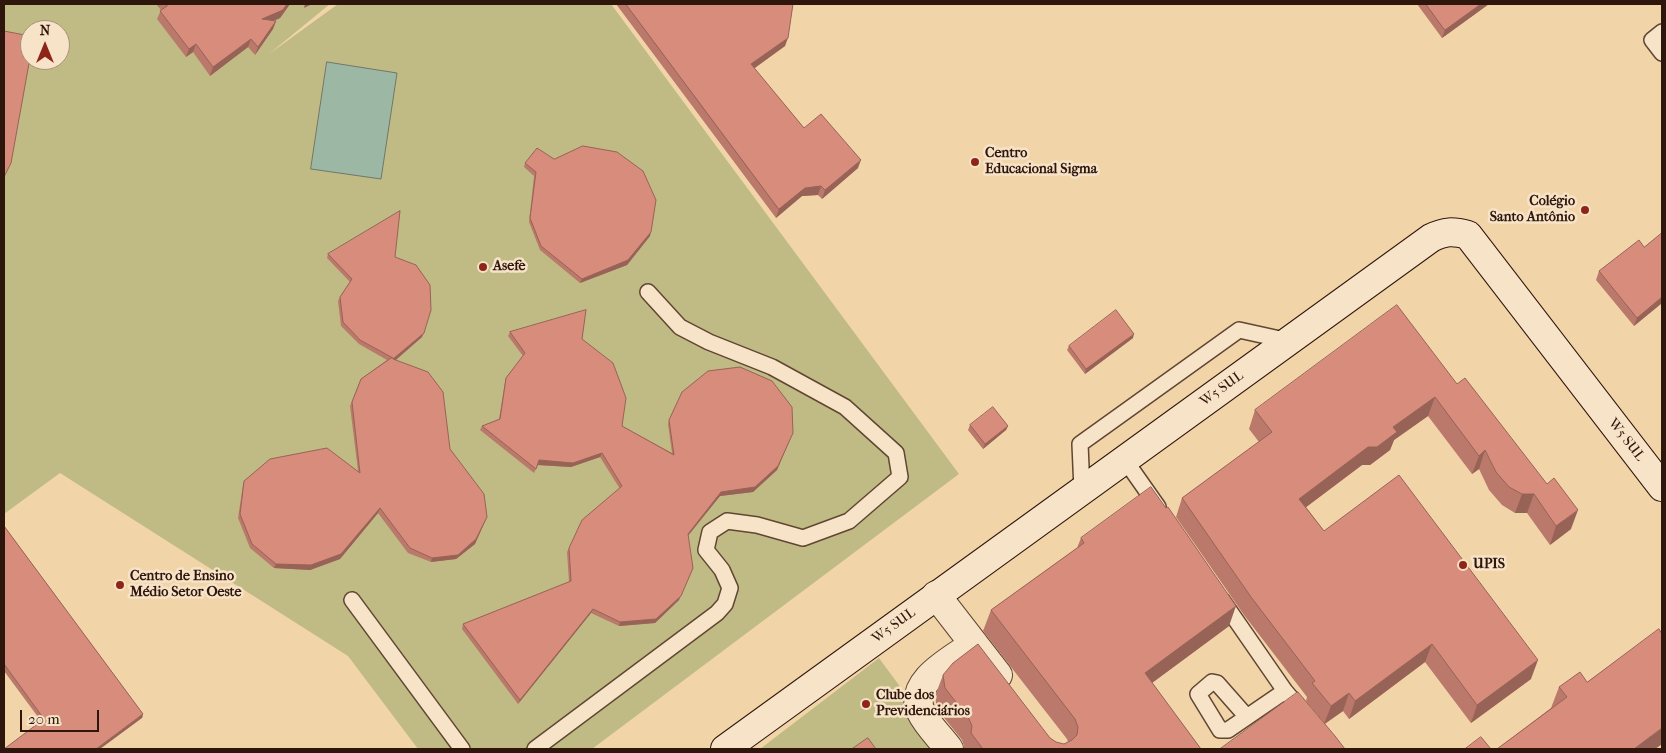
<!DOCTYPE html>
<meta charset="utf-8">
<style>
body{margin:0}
#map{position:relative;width:1666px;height:753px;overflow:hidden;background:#f2d4a9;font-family:"IM FELL French Canon",serif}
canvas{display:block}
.frame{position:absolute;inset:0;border:5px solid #2f160c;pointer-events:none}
.north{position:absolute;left:20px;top:20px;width:50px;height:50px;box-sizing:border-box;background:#f7e3c7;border:1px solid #a7917c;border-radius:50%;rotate:0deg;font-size:14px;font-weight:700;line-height:20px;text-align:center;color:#2f160c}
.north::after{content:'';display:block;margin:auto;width:18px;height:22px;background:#8f2418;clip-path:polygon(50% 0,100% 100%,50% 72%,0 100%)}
.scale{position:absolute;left:20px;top:710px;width:79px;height:22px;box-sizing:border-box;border:2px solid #2f160c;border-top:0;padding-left:6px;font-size:15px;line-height:18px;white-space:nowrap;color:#2f160c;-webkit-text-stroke:4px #f7e3c7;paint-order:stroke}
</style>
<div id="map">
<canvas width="1666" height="753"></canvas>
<div class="frame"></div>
<div class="north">N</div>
<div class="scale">20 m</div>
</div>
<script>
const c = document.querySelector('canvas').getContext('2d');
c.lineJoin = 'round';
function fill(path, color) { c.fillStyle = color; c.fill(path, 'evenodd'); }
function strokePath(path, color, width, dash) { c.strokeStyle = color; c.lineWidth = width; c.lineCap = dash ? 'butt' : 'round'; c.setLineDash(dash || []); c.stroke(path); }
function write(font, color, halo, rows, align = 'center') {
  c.font = font + ' "IM FELL French Canon",serif'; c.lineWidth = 5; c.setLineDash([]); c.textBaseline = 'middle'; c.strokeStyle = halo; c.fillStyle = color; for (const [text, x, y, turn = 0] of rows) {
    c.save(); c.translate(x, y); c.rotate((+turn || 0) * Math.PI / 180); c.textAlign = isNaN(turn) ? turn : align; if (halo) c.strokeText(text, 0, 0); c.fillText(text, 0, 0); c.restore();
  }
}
const green = new Path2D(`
 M4 4H330L269 54 338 4H611L959 474 592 749H418L348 656 60 473 4 514ZM30 30H60V60H30Z
 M879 658 946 749H760Z`);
const water = new Path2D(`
 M327 62 397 73 381 179 311 169Z`);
const lane = new Path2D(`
 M1662 32 1652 40 1662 53
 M1125 460 1158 507
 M1082 490 1080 444 1239 330 1289 341
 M352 600 462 749
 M1222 600 1285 691
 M1247 717 1217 683 1212 682 1198 694 1220 730H1228L1285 691 1291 698
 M535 749 717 613 725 604 730 588 722 570 706 550 710 532 727 521 757 525 803 538 849 521 900 477 896 453 845 407 772 367 709 342 680 327 648 292`);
const street = new Path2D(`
 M936 595 998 675
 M949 749C941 738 927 725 921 712 907 681 954 659 974 644`);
const secondary = new Path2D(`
 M725 749 1431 238C1445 231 1453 231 1468 235L1662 487`);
const wall = new Path2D(`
 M156 4H290L280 18 274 21H276L273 29 255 55 248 47 210 76 193 52 186 57 157 19 161 10Z
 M616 4H793L785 46 754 68 804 128 858 168 822 199 818 195 802 196 776 218Z
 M1417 4H1489L1442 38Z
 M525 163 650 236 627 265 580 283 540 250 529 222 534 176 524 167Z
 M328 254 395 257 422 337 396 360 450 449 485 521 475 544 456 559 431 562 408 553 378 513 340 559 310 570 274 568 250 548 238 518 243 485 244 481 358 471 350 406 361 379 387 360 359 344 341 326 338 301 340 297 350 282 327 258Z
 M1599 271 1662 303 1634 326 1596 280Z
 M510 332 582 339 622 426 672 453 668 424 669 420 791 437 777 470 753 492 720 496 688 536 679 600 655 623 619 626 591 613 518 704 462 629 463 624 569 582 567 552 569 548 620 489 600 457 571 467 538 465 534 473 480 430 482 426 499 419 505 382 506 378 523 356 508 336Z
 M1133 338 1085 374 1067 350 1069 346Z
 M1457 384 1571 529 1550 545 1527 513H1515L1502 505 1489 490 1479 469 1472 474 1428 416 1394 440 1390 450 1370 465H1362L1306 507 1324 531 1531 679 1471 723 1425 662 1349 719 1343 711 1325 724 1306 701 1307 697 1244 615 1176 517 1182 498 1259 442 1249 429 1255 410Z
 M970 425 1008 426 1006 430 983 449 968 430Z
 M4 526 143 714 142 718 41 721 4 671Z
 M1081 538 1229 626 1152 683 1201 749H964V746L962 740 937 709 935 696 943 675 1050 738 1056 742 1064 744 1068 742 1067 739 983 631 991 610 1077 548Z
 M1587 682 1662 744 1655 749H1497L1551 708 1559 687Z`);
const shadedWall = new Path2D(`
 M287 4H290L280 18 259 27 262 19Z
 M305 4H312L304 8Z
 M1481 4H1489L1442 38 1445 30Z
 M276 21 273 29 255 55 258 47Z
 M788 38 785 46 748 73 751 64Z
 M251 39 248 47 210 76 213 67Z
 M196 44 193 52 186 57 189 49Z
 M861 160 858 168 822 199 825 190Z
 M821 186 818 195 802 196 776 218 779 209 805 188Z
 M651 232 650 236 627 265 580 283 582 279Z
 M1662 297V303L1634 326 1637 318Z
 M424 333 422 337 392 363 393 359Z
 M1134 334 1133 338 1085 374 1086 369Z
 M1435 397 1428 416 1394 440 1390 450 1370 465H1362L1293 517 1299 499 1393 427Z
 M1008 426 1006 430 983 449 985 444Z
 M791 437 777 470 753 492 720 496 686 538 688 534 721 492Z
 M1485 450 1479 469 1472 474 1479 456Z
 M602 453 600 457 571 467 538 465 539 460Z
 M1522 494H1534L1527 513H1515Z
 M380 508 378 513 340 559 310 570 274 568 276 564Z
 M1578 510 1571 529 1550 545 1556 526Z
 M487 517 475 544 456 559 431 562 432 558Z
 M693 568 679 600 655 623 619 626 620 622Z
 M1236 606 1229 626 1137 694 1145 673Z
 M593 609 591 613 518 704 520 700Z
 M1432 644 1425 662 1349 719 1355 701Z
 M1538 660 1531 679 1471 723 1477 705Z
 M1349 693 1343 711 1324 724 1331 706Z
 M143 714 142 718 100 749H96Z
 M1662 728V744L1655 749H1634Z`);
const building = new Path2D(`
 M165 4H287L283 10 262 19 276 21 258 47 251 39 213 67 196 44 189 49 160 11 167 6Z
 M626 4H793L788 38 751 64 804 128 821 114 861 160 825 190 821 186 805 188 779 209Z
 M1426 4H1481L1445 30Z
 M4 31 30 36V58L11 163 4 177Z
 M583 146 617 152 643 171 656 200 651 232 628 260 582 279 541 246 530 218 536 172 525 163 537 148 554 159Z
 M400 211 395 257 416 265 430 285 431 310 424 333 393 359 428 372 443 392 450 449 484 494 487 517 476 539 458 555 432 558 410 548 380 508 341 554 311 565 276 564 252 544 240 514 244 481 270 459 327 448 360 473 352 402 361 379 391 358H393L360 340 343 322 340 297 352 279 328 254Z
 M1662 233V297L1637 318 1599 271 1639 240 1644 247Z
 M1397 305 1457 384 1465 378 1547 484 1554 478 1578 510 1556 526 1534 494H1522L1509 487 1496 472 1485 450 1479 456 1435 397 1393 427 1397 432 1377 447H1368L1299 499 1324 531 1399 475 1538 660 1477 705 1432 644 1355 701 1349 693 1331 706 1312 683 1315 681 1251 597 1182 498 1272 432 1255 410Z
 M586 310 582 339 613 363 626 398 622 426 674 455 669 420 682 392 708 371 740 367 772 381 792 407 793 433 778 466 755 487 721 492 688 534 693 568 681 596 656 619 620 622 593 609 520 700 463 624 571 581 569 548 582 520 622 486 602 453 573 463 539 460 536 469 482 426 500 419 506 378 525 353 510 332Z
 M1116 310 1134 334 1086 369 1069 346Z
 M993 407 1008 426 985 444 970 425Z
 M1151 487 1166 508 1168 507 1236 606 1145 673 1201 749H983L971 733 972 726 969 719 945 688 943 675 953 663 978 644 1050 738 1056 742 1064 744 1072 740 1077 735 1078 727 1075 719 991 610 1084 543 1081 538Z
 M4 526 143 714 96 749H4L44 719 4 664Z
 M1659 629 1662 634V728L1634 749H1497L1567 697 1559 687 1580 672 1587 682Z
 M1298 692 1335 736 1345 749H1220Z
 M1481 737 1491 749H1465Z
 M868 738 876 749H852Z`);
const markers = [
 [975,162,5,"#8f2418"],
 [1585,210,5,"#8f2418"],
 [483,267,5,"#8f2418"],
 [1463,565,5,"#8f2418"],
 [120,585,5,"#8f2418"],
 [866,704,5,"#8f2418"]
];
const poiNames = [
 ["Centro",985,154],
 ["Educacional Sigma",985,170],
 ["Colégio",1575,202,"right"],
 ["Santo Antônio",1575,218,"right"],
 ["Asefe",493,267],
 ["UPIS",1473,565],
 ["Centro de Ensino",130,577],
 ["Médio Setor Oeste",130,593],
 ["Clube dos",876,696],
 ["Previdenciários",876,712]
];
const streetNames = [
 ["W5 SUL",1222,389,-36],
 ["W5 SUL",1626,440,52],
 ["W5 SUL",894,626,-36]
];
fill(green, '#c0bb84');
fill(water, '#9cb8a5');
strokePath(water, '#707768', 1);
strokePath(lane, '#604633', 18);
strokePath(street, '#604633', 30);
strokePath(secondary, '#2f160c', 30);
strokePath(lane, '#f7e3c7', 15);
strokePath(street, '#f7e3c7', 28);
strokePath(secondary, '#f7e3c7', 28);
fill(wall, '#ba796b');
fill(shadedWall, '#976357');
fill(building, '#d88d7c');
strokePath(building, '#976357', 1);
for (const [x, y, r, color] of markers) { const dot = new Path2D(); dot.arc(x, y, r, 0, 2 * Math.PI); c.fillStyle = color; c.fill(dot); strokePath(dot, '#f7e3c7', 2); }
write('bold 14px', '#2f160c', '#f7e3c7', poiNames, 'left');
write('14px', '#2f160c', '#f7e3c7', streetNames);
</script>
